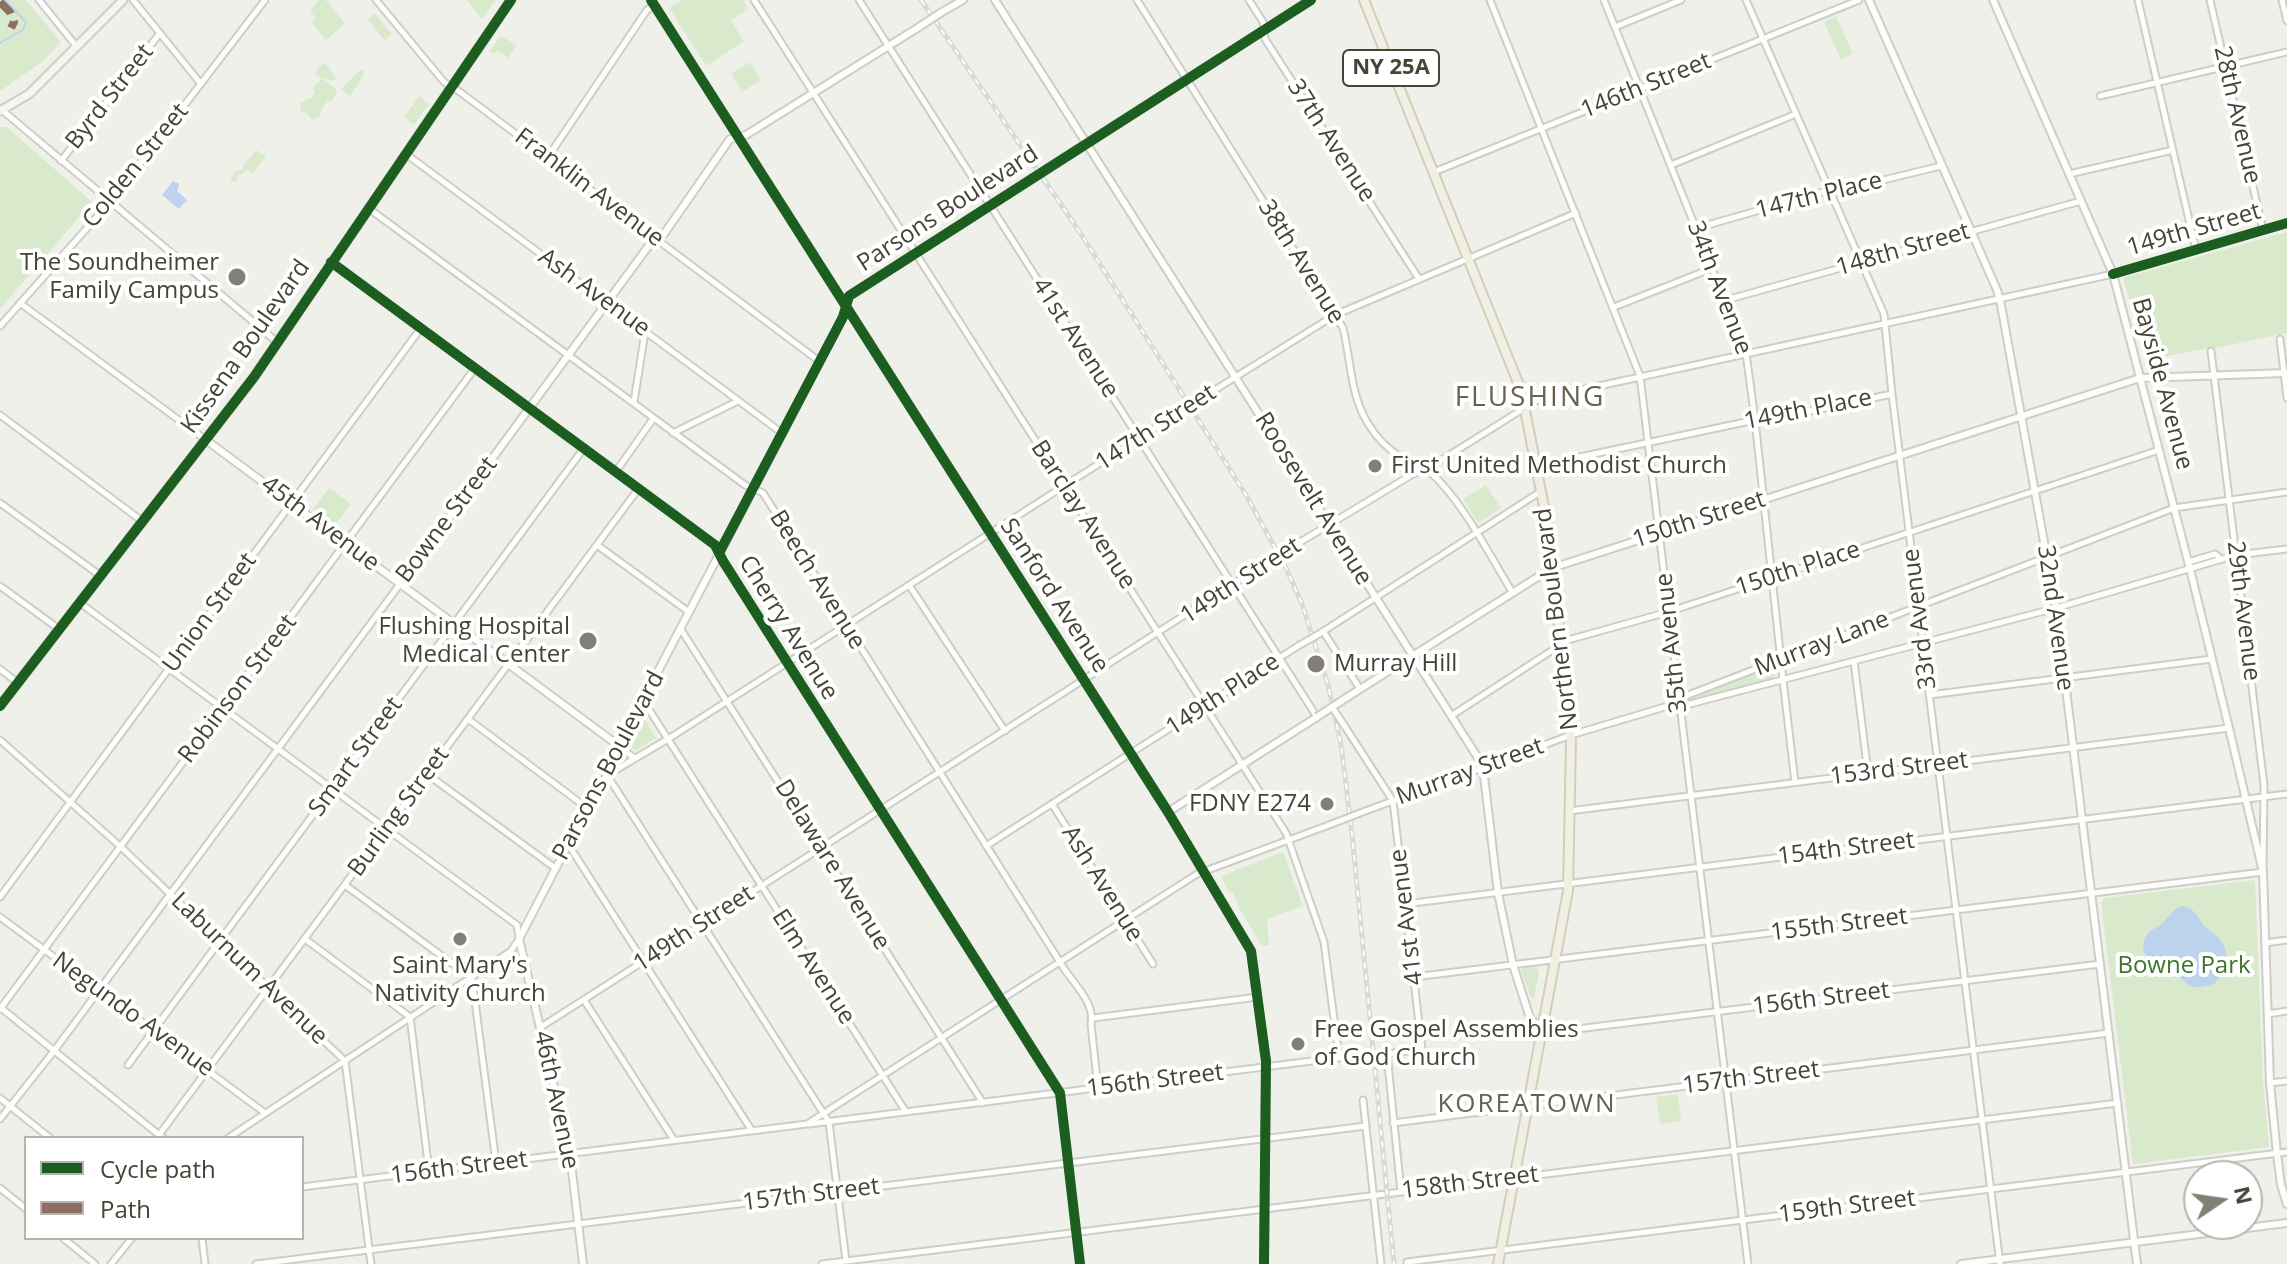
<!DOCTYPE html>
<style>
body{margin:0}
#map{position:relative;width:2287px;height:1264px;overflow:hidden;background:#f0f0eb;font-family:"Open Sans",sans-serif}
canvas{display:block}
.legend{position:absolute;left:24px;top:1136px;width:280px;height:104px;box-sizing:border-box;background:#fff;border:2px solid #b5b4af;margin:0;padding:10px 14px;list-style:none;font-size:24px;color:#464337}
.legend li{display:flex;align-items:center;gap:16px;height:40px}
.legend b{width:40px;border:2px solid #b5b4af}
.north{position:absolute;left:2183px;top:1160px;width:80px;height:80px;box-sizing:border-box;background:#fff;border:2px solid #b5b4af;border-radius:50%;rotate:77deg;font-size:22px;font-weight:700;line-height:32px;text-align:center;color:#464337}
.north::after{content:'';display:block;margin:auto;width:28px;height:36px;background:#828076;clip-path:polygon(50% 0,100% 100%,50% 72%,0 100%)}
</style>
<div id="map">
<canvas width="2287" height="1264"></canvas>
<ul class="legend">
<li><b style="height:10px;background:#1b5e20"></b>Cycle path</li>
<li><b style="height:10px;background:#8d6e63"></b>Path</li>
</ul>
<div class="north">N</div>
</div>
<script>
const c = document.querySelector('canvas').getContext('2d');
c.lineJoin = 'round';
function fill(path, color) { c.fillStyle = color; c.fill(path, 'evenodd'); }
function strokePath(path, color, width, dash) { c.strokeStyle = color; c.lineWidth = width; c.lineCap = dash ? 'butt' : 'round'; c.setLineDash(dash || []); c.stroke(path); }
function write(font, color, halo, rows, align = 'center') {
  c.font = font + ' "Open Sans",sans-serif'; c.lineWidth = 8; c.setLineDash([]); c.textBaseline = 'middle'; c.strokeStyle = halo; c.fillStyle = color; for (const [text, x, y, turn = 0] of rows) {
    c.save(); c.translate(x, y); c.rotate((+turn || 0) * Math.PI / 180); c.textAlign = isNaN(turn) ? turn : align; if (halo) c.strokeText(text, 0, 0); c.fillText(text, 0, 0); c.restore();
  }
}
const green = new Path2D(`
 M0 0H26L61 42 42 62 0 91Z
 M319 0H326L345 24 326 40 311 22 316 18 310 11Z
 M467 0H496L482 19Z
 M682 0H743L748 9 731 21 744 41 706 66 669 8Z
 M375 13 392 34 385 41 368 19Z
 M1836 16 1853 54 1841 60 1824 22Z
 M501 36 517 45 508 58 497 50 494 54 489 51Z
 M325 62 336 78 334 81 322 78 335 88 337 93 332 101H328L322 108 320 117 312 120 307 113 301 112 300 102 311 98 315 93 313 88 322 78 314 73Z
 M750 62 761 80 742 92 731 74Z
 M361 69 365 72 350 97 341 89Z
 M421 97 429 104 414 125 404 117 418 98Z
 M0 127H7L92 202 0 309Z
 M256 150 266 157 252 174 246 169 244 173 237 176 236 182 230 180 234 172 244 168 243 166Z
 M2287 232V333L2210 349 2209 348 2147 360 2123 278Z
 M1486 485 1501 508 1478 523 1463 499Z
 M329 488 351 504 334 526 313 509Z
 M1769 667 1773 668 1774 676 1772 679 1689 700 1690 696Z
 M644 718 656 738 635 751 630 745Z
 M1283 852 1303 906 1267 919 1269 945 1262 946 1239 908 1233 892 1229 893 1221 876Z
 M2255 880 2263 1080 2269 1147 2133 1164 2101 903 2104 898Z
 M1535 966 1539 972 1534 997 1532 998 1533 1004 1521 970 1523 967Z
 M1678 1094 1681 1121 1660 1124 1656 1097Z`);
const water = new Path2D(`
 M173 181 179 184 177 191 187 200 179 209 162 195Z
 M2183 906C2197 909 2197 919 2206 928 2209 931 2214 933 2217 936 2231 950 2228 971 2214 984 2208 985 2201 988 2195 987 2185 985 2182 977 2174 972 2162 964 2136 960 2145 938 2149 929 2158 928 2164 922 2171 914 2172 909 2183 906Z`);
const stream = new Path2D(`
 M5 0 26 22 23 30 5 40
 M0 43 3 41`);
const minor = new Path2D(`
 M39 0 77 47
 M133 0 201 84
 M376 0 444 82 460 92 819 361
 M754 0 1286 833 1324 942 1339 1058
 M859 0 1317 717
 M1137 0 1343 328C1351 360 1350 393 1367 422 1376 437 1387 449 1401 457 1410 462 1421 464 1429 471 1462 500 1489 554 1512 592
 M1249 0 1263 22 1265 39 1419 279
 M1490 0 1640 376 1748 1264
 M1604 0 1746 353 1755 420 1783 680 1795 782
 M1746 0 1884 314 1892 394 2000 1264
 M2138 0 2196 250
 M2210 0 2263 230
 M2282 0 2287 21
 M1615 27 1681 0
 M2100 96 2287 52
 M2 110 277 342
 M406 154 782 433
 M548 157 647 10 654 5
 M61 161 160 33
 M1671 165 1796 114
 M1434 172 1859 0
 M2069 174 2173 150
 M368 208 745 485 763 493 1065 970C1076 986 1095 1004 1091 1024L1098 1088
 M1697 228 1823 192 1838 191 1941 166
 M331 262 715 545 723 561 1060 1093 1080 1264
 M1726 300 2081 201
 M20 303 206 440
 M1614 307 1713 268
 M0 326 111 201 265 0
 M2280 339 2287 398
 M1197 401 1335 315 1576 213
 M634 402 645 332
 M0 415 142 521
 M673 433 738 401
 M1537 466 1755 420H1767L1892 394
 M617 470 653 419
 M0 503 101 576
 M597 545 689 612
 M1282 553 1413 474 1427 469 1539 399 2113 274 2287 223
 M2188 562 2215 554 2221 559
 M909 585 1005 731
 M0 586 59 629
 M80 603 517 925 519 939 511 951 228 1138
 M680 628 983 1103
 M1323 631 1360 689
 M1319 634 1540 492
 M1854 661 1868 773
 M0 669 18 683
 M1929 695 2212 659
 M643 700 906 1112
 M1679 703 1688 695 2174 508 2287 492
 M1451 716 1568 640 1668 612 2159 450
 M468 719 587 808
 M1344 725 1393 801 1422 1049 1387 1054 1401 1192
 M0 740 121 847 345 1061 371 1264
 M619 746 634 758
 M427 774 555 868
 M1052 804 1153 964
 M1569 811 2229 728
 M1360 813 1571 735 1678 703 1690 704 2056 608 2236 555 2287 549
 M568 844 752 1131
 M986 846 1298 646
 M345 885 472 978 496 1163
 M0 897 421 328
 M1405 904 2287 794
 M0 917 265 1113
 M305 939 410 1017 429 1171
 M2265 943 2287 940
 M1414 977 2263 872 2264 785 2211 351
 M584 1000 674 1140
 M1 1008 163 1138
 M0 1009 475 368
 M2268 1014 2287 1011
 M1093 1018 1258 997
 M541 1027 1266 563
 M1542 1031 1553 1032 2100 964
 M128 1065 584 448
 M2270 1083 2287 1081
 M0 1098 50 1138
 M1363 1100 1381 1264
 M0 1119 54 1051 400 584
 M1393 1123 2109 1033
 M809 1124 1360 1055
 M159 1135 639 488
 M302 1187 807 1124 1197 874 1329 825
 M0 1188 26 1209
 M63 1238 95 1264
 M202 1238 205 1264
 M846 1261 829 1122 607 775 668 739 1180 412
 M111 1264 132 1238
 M256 1264 1366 1126
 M822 1264 2118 1103
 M1407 1264V1262L2287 1152`);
const tertiary = new Path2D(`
 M651 0 1168 812 1251 951 1266 1061 1264 1264
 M995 0 1480 761 1484 776 1498 893 1513 965 1530 1018 1542 1031
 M1869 0 1997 290 2001 305 2056 608 2137 1264
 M1993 0 2113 274 2190 569 2229 728 2263 872 2270 1083 2277 1154 2281 1185 2287 1204
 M942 12 963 0
 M1048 168 1311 0
 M206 440 619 746
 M400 584 650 244 664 234 730 139 746 135 919 27
 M1349 696 1552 568 2140 378 2287 373
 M1168 812 1317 717
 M583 1264 570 1154 519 939 587 808 607 775 619 746 843 317 849 296 1022 185
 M1961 1264 2287 1223`);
const secondary = new Path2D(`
 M0 111 29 94 123 0
 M0 706 254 377 511 0`);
const primary = new Path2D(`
 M1364 0 1521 390 1547 522 1567 693 1571 741 1568 891 1498 1264`);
const rail = new Path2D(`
 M921 0 1079 231 1246 495 1286 568 1302 604 1328 685 1341 744 1352 834 1394 1264`);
const minorBridge = new Path2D(`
 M1180 412 1197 401
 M1266 563 1282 553
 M1298 646 1319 634
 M1332 707 1344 725
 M1329 825 1360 813`);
const tertiaryBridge = new Path2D(`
 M919 27 942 12
 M1022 185 1048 168
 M1317 717 1349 696`);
const quiet = new Path2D(`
 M0 2 10 12 14 22 11 28`);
const cycleway = new Path2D(`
 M651 0 1168 812 1251 951 1266 1061 1264 1264
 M331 262 715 545 723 561 1060 1093 1080 1264
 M2113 274 2287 223
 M719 553 843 317 849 296 1311 0
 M0 706 254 377 511 0`);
const markers = [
 [237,277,10,"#828076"],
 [1375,466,8,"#828076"],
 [588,641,10,"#828076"],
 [1316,664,10,"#828076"],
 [1327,804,8,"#828076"],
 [460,939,8,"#828076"],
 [1298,1044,8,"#828076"]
];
const shields = [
 [1391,68,96]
];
const shieldNames = [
 ["NY 25A",1391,68]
];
const streetNames = [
 ["146th Street",1646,86,-22],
 ["Byrd Street",110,97,-52],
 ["28th Avenue",2237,115,77],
 ["37th Avenue",1331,141,57],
 ["Colden Street",136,166,-51],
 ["Franklin Avenue",589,188,37],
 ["147th Place",1819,196,-14],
 ["Parsons Boulevard",948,209,-33],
 ["149th Street",2194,230,-16],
 ["148th Street",1903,250,-16],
 ["38th Avenue",1301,262,58],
 ["34th Avenue",1719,288,69],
 ["Ash Avenue",594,293,36],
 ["41st Avenue",1075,338,57],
 ["Kissena Boulevard",246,347,-55],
 ["Bayside Avenue",2162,384,75],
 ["149th Place",1808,410,-11],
 ["147th Street",1156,428,-33],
 ["Roosevelt Avenue",1313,499,58],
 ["Barclay Avenue",1083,515,57],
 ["Bowne Street",447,520,-53],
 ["150th Street",1699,520,-18],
 ["45th Avenue",320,524,37],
 ["150th Place",1798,569,-18],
 ["Beech Avenue",817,580,58],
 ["149th Street",1241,581,-33],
 ["Sanford Avenue",1054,596,57],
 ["29th Avenue",2243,611,83],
 ["Union Street",210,613,-54],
 ["32nd Avenue",2055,618,82],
 ["Northern Boulevard",1557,619,-97],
 ["33rd Avenue",1920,619,-97],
 ["Cherry Avenue",788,628,58],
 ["35th Avenue",1672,643,-96],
 ["Murray Lane",1822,644,-21],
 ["Robinson Street",238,689,-53],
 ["149th Place",1223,695,-33],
 ["Smart Street",356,757,-54],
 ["Parsons Boulevard",609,766,-62],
 ["153rd Street",1899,769,-7],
 ["Murray Street",1470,772,-20],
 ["Burling Street",399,812,-54],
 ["154th Street",1846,849,-7],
 ["Delaware Avenue",832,865,58],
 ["Ash Avenue",1102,884,58],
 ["41st Avenue",1407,917,-97],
 ["155th Street",1839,925,-7],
 ["149th Street",694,929,-33],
 ["Elm Avenue",813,967,57],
 ["Laburnum Avenue",249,969,44],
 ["156th Street",1821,999,-7],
 ["Negundo Avenue",133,1015,36],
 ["157th Street",1751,1078,-7],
 ["156th Street",1155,1081,-7],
 ["46th Avenue",556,1100,78],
 ["156th Street",459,1168,-7],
 ["158th Street",1470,1183,-7],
 ["157th Street",811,1195,-7],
 ["159th Street",1847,1207,-7]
];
const poiNames = [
 ["The Soundheimer",219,263],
 ["Family Campus",219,291],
 ["First United Methodist Church",1391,466,"left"],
 ["Flushing Hospital",570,627],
 ["Medical Center",570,655],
 ["Murray Hill",1334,664,"left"],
 ["FDNY E274",1311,804],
 ["Saint Mary's",460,966,"center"],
 ["Nativity Church",460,994,"center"],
 ["Free Gospel Assemblies",1314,1030,"left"],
 ["of God Church",1314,1058,"left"]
];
const parkNames = [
 ["Bowne Park",2184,966]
];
const neighbourhoodNames = [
 ["KOREATOWN",1527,1105]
];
const quarterNames = [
 ["FLUSHING",1530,398]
];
fill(green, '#d9eacc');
fill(water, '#bcd2ed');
strokePath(stream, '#bcd2ed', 2);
strokePath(minor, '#cecec8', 9);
strokePath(tertiary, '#cecec8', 10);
strokePath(secondary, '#cfcec2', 11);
strokePath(primary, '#d2ceb9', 12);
strokePath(minor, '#fdfdfc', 5);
strokePath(tertiary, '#fdfdfc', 6);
strokePath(secondary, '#f6f5ef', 7);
strokePath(primary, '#f1efe4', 8);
strokePath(rail, '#d9d9d8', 5);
strokePath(rail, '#fff', 2, [6]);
strokePath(minorBridge, '#cecec8', 9, []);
strokePath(tertiaryBridge, '#cecec8', 10, []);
strokePath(minorBridge, '#fdfdfc', 5);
strokePath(tertiaryBridge, '#fdfdfc', 6);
strokePath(quiet, '#8d6e63', 8, [16, 8]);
strokePath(cycleway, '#1b5e20', 10);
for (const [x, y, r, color] of markers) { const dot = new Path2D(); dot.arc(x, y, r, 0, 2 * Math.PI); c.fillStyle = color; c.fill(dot); strokePath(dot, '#fff', 3); }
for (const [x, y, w] of shields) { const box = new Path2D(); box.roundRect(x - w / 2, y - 18, w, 36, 6); c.fillStyle = '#fff'; c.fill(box); strokePath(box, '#464337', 2); }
write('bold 22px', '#464337', null, shieldNames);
write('24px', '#464337', '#fff', streetNames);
write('24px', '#464337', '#fff', poiNames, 'right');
write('24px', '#3c762c', '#fff', parkNames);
c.letterSpacing = '2px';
write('26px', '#69624e', '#fff', neighbourhoodNames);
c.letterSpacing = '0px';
c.letterSpacing = '2px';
write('28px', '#69624e', '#fff', quarterNames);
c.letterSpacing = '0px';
</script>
